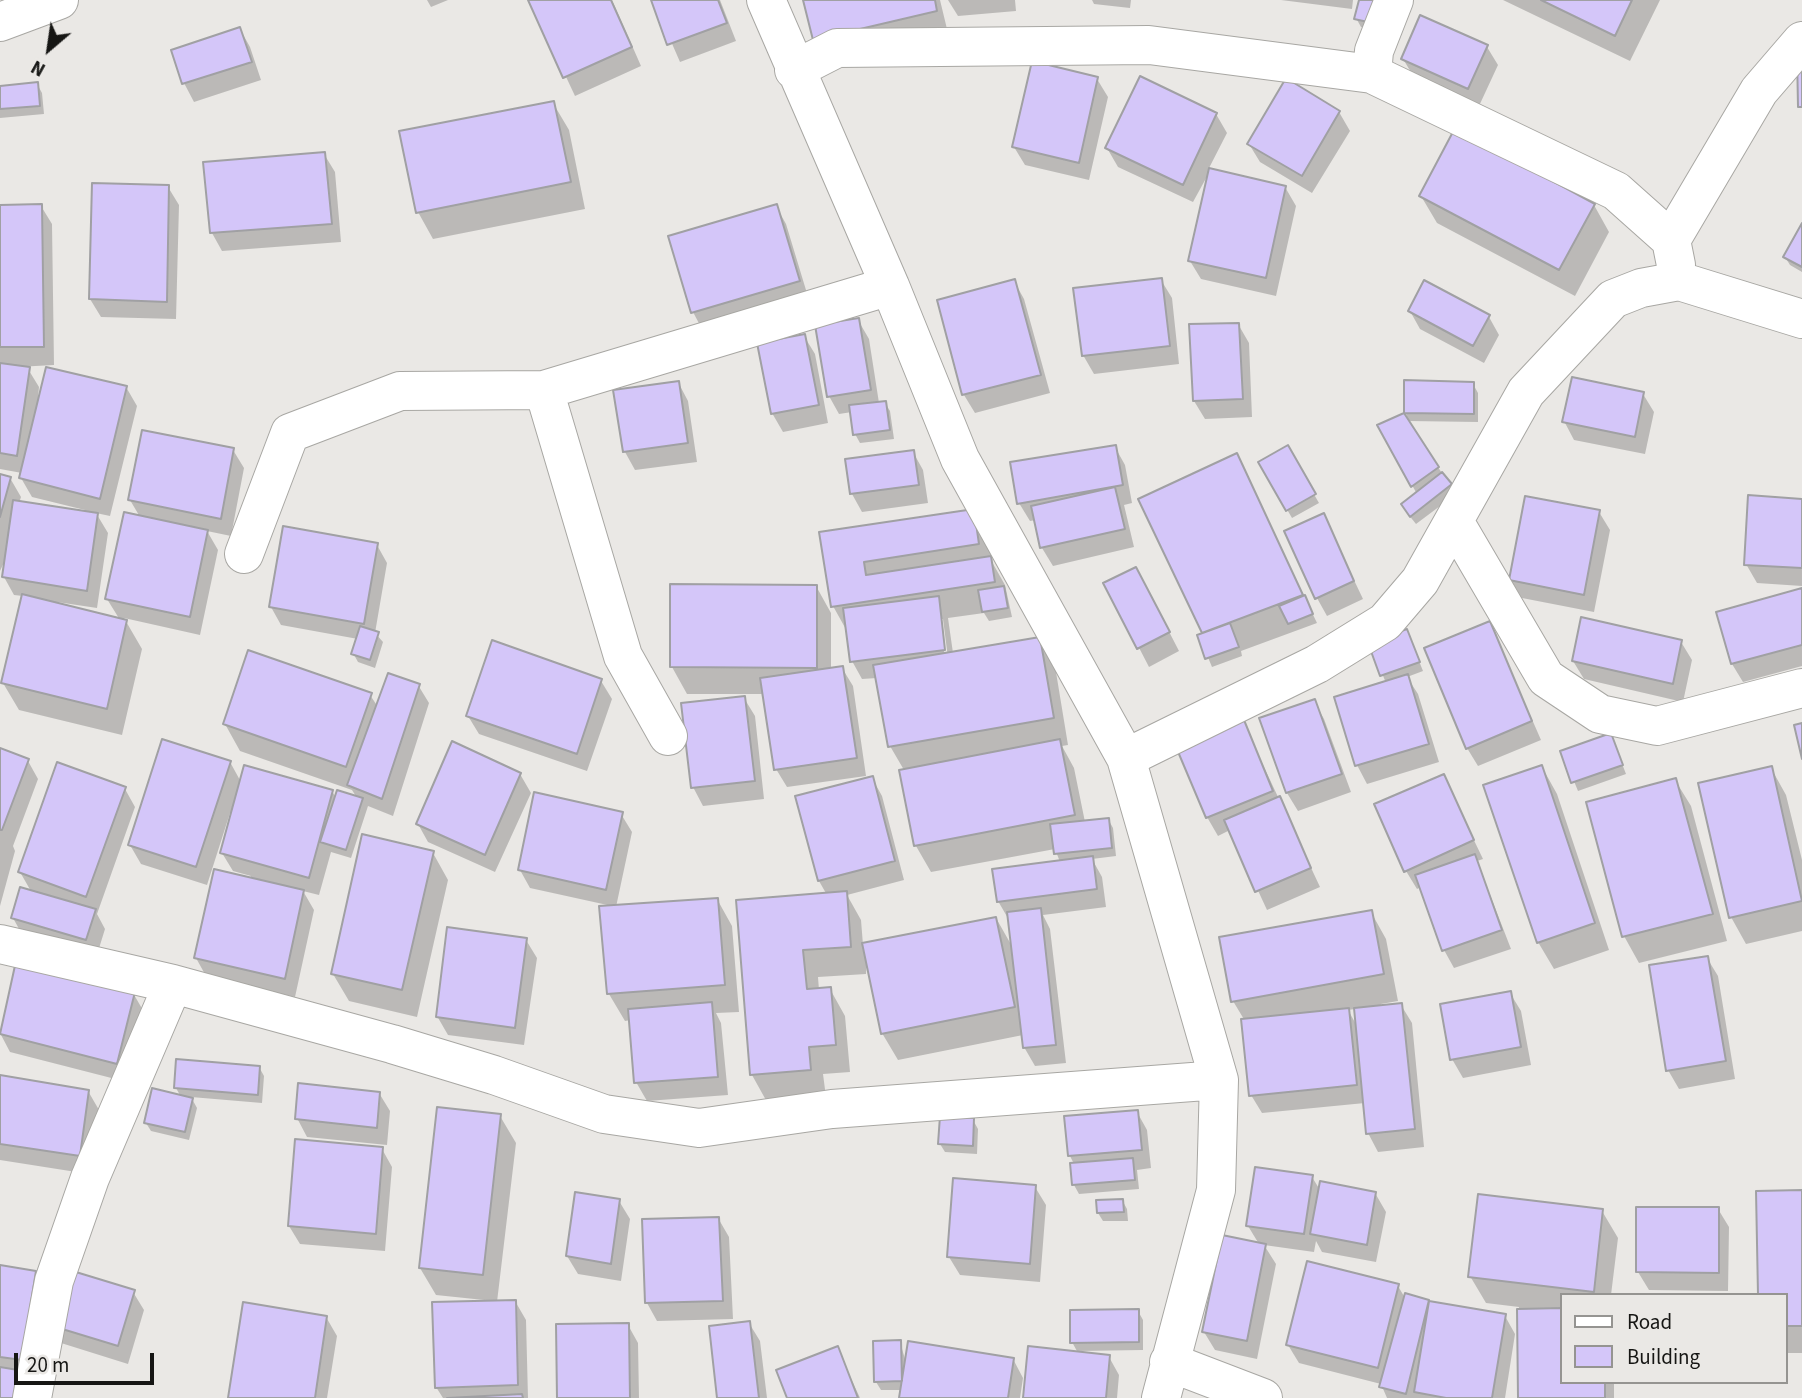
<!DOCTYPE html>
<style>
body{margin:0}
#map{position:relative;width:1802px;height:1398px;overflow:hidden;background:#eae8e5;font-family:"Source Sans 3",sans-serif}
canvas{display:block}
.legend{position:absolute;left:1560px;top:1293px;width:228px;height:91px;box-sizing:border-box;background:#eae8e5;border:2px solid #959491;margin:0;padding:9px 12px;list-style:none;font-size:21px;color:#161614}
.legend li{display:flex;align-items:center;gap:14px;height:35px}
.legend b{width:35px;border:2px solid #959491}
.north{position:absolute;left:14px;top:14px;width:70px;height:70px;-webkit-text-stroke:5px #eae8e5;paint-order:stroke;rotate:209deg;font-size:19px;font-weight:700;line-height:28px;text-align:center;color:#161614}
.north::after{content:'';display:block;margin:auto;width:24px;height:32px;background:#161614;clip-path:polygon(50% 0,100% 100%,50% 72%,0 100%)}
.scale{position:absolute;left:14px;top:1353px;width:140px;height:32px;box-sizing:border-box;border:4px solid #161614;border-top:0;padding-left:9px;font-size:21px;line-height:24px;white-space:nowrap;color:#161614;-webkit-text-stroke:5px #eae8e5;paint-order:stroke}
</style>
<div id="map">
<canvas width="1802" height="1398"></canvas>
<ul class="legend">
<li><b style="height:9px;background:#fff"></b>Road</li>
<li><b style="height:19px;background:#d4c6f9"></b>Building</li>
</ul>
<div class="north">N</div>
<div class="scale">20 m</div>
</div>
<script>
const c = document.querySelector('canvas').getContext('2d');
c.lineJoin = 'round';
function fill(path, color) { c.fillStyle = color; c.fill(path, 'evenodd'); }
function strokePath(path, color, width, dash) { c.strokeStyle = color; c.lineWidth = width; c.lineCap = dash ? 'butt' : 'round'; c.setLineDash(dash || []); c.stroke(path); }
const shadow = new Path2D(`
 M427 0H448L431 7Z
 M530 0H612L641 66 575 96Z
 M653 0H720L736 41 680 62Z
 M805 0H940L947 29 825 58Z
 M948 0H1015L1016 11 958 16Z
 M1092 0H1131L1130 8 1094 4Z
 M1281 0H1353L1352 9Z
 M1361 0 1372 30 1361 27 1356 18Z
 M1503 0H1660L1630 61Z
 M240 29 250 47 261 80 194 102 184 83Z
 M1487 47 1498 65 1479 106 1414 77 1403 59Z
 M1097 79 1108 97 1089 180 1025 165 1014 147Z
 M37 84 42 93 44 114 0 118V88Z
 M553 103 569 130 585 209 433 239 418 212Z
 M1339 112 1350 131 1312 193 1260 162 1249 144Z
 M1216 114 1227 133 1208 170 1285 187 1296 206 1276 296 1201 279 1190 261 1210 171 1193 202 1118 167 1107 148Z
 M324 154 335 172 341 242 222 251 212 233Z
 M168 187 179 205 176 319 101 317 90 299Z
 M1421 196 1594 205 1609 232 1575 296 1437 223Z
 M41 206 52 224 54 365 17 367 28 369 39 387 38 397 126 387 137 406 110 516 96 513 108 533 97 608 57 602 56 605 120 620 107 599 140 517 130 500 233 450 244 468 231 536 207 531 218 550 200 635 124 618 142 649 122 735 19 710 3 683 23 596 14 595 4 577 7 556 0 571V475L10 478 21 497 19 503 84 512 85 510 32 497 21 478 22 473 0 469V207Z
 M776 206 786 224 809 300 703 331 693 312Z
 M1802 227V272L1790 265 1785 257Z
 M1161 280 1172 298 1179 364 1094 374 1083 355Z
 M1014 281 1024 299 1050 393 975 413 964 395 939 301Z
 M1410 311 1489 317 1499 335 1484 363 1420 329Z
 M858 320 869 339 879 403H885L890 411 894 439 860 443 855 434 852 412 839 414 829 396Z
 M1238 324 1249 343 1252 417 1205 419 1194 401Z
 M804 336 815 354 828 423 783 432 772 413Z
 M678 382 688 401 697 462 635 470 625 452 615 391Z
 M1473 384 1478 393V422L1408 421 1406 413Z
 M1643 394 1654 412 1645 454 1574 440 1564 421Z
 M1403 415 1456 494 1416 524 1408 514 1417 494 1379 426Z
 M1115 447 1125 465 1132 503 1124 505 1134 547 1053 566 1042 548 1036 520 1030 521 1019 503Z
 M1287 448 1319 503 1292 518 1260 463Z
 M913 452 923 470 928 503 862 512 852 494Z
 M1236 455 1317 623 1241 651 1242 656 1212 667 1199 636 1205 634 1141 500Z
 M1802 500V586L1757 583 1746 564Z
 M973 511 988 538 992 562 1005 585 1012 617 989 621 984 613 948 618 953 653 1039 639 1055 666 1068 745 1062 746 1074 768 1085 822 1108 819 1113 828 1116 856 1092 859 1102 877 1106 907 1043 915 1050 929 1066 1063 1035 1066 1024 1047 1023 1035 898 1060 882 1033 867 957 866 974 818 977 819 990 830 989 845 1016 850 1072 823 1074 826 1097 767 1102 752 1075 737 902 827 895 819 881 872 778 882 796 904 880 847 895 861 920 863 945 996 918 1013 948 1009 920 998 901 1060 862 1055 849 931 872 916 846 904 770 890 746 877 678 862 679 852 661 848 633 833 606 821 534ZM940 619H943L948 658 945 659Z
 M1599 512 1610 530 1594 612 1522 598 1511 580Z
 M1323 515 1363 599 1327 616 1317 598Z
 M377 545 387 563 375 633 383 642 375 668 358 662 353 653 358 639 281 625 271 607Z
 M1106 584 1146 587 1179 651 1149 667Z
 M816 586 831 613V670L842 668 853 686 866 776 787 787 776 769 765 694H687L672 667Z
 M1802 590V666L1743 682 1732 664 1718 613Z
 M1490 623 1541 740 1478 766 1467 748Z
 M1407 631 1423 671 1407 677 1418 694 1439 762 1367 784 1357 765 1386 683 1370 644Z
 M1681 642 1692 660 1683 702 1584 679 1573 661Z
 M601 681 612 699 587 771 479 734 468 716Z
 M418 685 429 703 393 816 368 806 351 858 331 852 319 895 303 891 314 910 295 997 206 976 196 958 251 876 233 871 222 853 233 814 230 813 207 885 141 864 130 845 230 762 241 782 332 791 336 798H357L352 790 240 751 225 724 370 695 378 707Z
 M744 698 755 716 764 799 703 806 693 787Z
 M1314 701 1324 719 1351 792 1298 811 1287 793 1261 719Z
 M1243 722 1320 887 1267 910 1230 830 1218 836 1207 817Z
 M1611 735 1626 774 1578 791 1562 752Z
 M0 750 28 761 38 779 13 846 15 851 0 906Z
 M1542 767 1557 794 1609 950 1554 969 1538 942Z
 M1771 768 1786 795 1802 860V931L1746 944 1731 917Z
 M520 774 531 793 495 872 428 842 418 824Z
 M1443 776 1483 859 1477 861 1511 949 1454 968 1444 950 1421 887 1417 889 1406 871Z
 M1675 780 1691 806 1727 941 1639 963 1624 936Z
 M125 789 135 807 97 914 105 929 96 958 23 936 13 918 32 893 20 872Z
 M621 814 632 832 616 907 717 899 732 926 739 1012 716 1013 721 1023 728 1095 647 1101 636 1082 631 1020 625 1021 609 994 612 906 530 888 520 870Z
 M433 853 448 880 417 1017 349 1001 333 974Z
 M1371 912 1386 939 1398 1001 1381 1004V1007L1401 1005 1412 1023 1424 1147 1378 1152 1368 1133 1365 1103 1262 1113 1251 1095 1245 1021 1233 1001ZM1355 1009 1357 1026 1348 1010Z
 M526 940 537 958 524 1045 448 1035 437 1016Z
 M1707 958 1718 976 1735 1079 1679 1089 1668 1070Z
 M17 964 133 993 144 1012 127 1082 10 1052 0 1033Z
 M1510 993 1521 1011 1531 1065 1463 1078 1452 1059Z
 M259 1067 264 1076 262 1103 191 1097 197 1108 189 1140 151 1131 146 1123 181 1097 176 1088Z
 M0 1077 88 1091 99 1110 89 1174 0 1160Z
 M379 1093 390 1111 387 1145 307 1137 297 1118Z
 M1137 1112 1147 1130 1151 1168 1137 1170 1139 1189 1079 1194 1074 1185V1164L1070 1156Z
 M500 1116 516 1143 497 1302 515 1301 526 1320 528 1398H443L436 1387 484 1300 436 1295 420 1268Z
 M973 1120 978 1129 977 1154 945 1152 940 1144Z
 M382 1149 392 1167 385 1251 300 1244 289 1226Z
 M1312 1177 1320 1190 1375 1193 1386 1212 1376 1262 1322 1252 1316 1241 1314 1252 1264 1245 1276 1264 1257 1359 1215 1350 1204 1332 1259 1244 1248 1226Z
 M1035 1187 1046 1205 1040 1282 960 1275 949 1257Z
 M1802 1192V1353H1786V1295Z
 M1122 1200 1127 1209 1128 1221H1103L1098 1213Z
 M619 1201 630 1219 621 1281 578 1274 567 1256Z
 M1718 1209 1729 1227 1728 1291 1649 1290 1638 1272Z
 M1602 1211 1618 1238 1611 1295H1562V1382H1614V1398H1520L1519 1307 1486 1303 1470 1276Z
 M718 1218 729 1237 733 1319 657 1321 647 1303Z
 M0 1267 35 1273 46 1291 33 1398H0Z
 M1398 1286 1405 1298 1505 1316 1515 1334 1505 1398H1387L1381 1384 1299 1363 1288 1345Z
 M133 1292 144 1310 128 1364 61 1343 51 1325Z
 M1138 1311 1143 1320V1350L1079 1351 1109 1357 1119 1375 1117 1398H1025L1078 1353 1072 1342Z
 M326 1317 337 1336 327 1398H230Z
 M749 1323 760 1341 767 1398H719Z
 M628 1325 638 1343 639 1398H558Z
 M900 1342 905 1359H1013L1023 1378 1020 1398H901L902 1390H881L876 1382Z
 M837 1348 860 1398H789Z`);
const building = new Path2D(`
 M528 0H611L632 47 563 78Z
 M651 0H718L727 23 667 45Z
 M803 0H935L937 11 813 40Z
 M1359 0H1374L1368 22 1354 19Z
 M1541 0H1632L1615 36Z
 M1420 15 1488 45 1468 89 1401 59Z
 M240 27 252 62 182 84 171 50Z
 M1797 53H1802V107H1798Z
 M1032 61 1098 77 1079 163 1012 147Z
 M1140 76 1217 113 1183 185 1105 148Z
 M1286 78 1340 111 1302 176 1247 144Z
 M38 82 40 106 0 109V86Z
 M554 101 571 182 416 213 399 131Z
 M1455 128 1595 204 1559 270 1419 196Z
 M325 152 332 224 210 233 203 162Z
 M1209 168 1286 186 1266 278 1188 261Z
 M92 183 169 185 167 302 89 299Z
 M42 204 44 347H0V205Z
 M777 204 800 281 691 313 668 236Z
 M1802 223V267L1783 257Z
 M1162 278 1170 346 1082 356 1073 288Z
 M1015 279 1041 375 962 395 937 300Z
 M1424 280 1490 315 1473 346 1408 311Z
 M859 318 871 390 827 397 815 325Z
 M1239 323 1243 399 1193 401 1189 324Z
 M805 334 819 405 771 414 757 343Z
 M0 363 30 367 17 456 0 453Z
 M46 367 127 386 100 499 19 478Z
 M1572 377 1644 392 1635 437 1562 422Z
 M1404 380 1474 382V414L1404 413Z
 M679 381 688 443 623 452 613 390Z
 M886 401 890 430 853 435 849 405Z
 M1404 413 1439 467 1411 487 1377 425Z
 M142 430 234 448 221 519 128 500Z
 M1116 445 1123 485 1017 504 1010 462Z
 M1288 445 1316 494 1286 511 1258 462Z
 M914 450 919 485 850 494 845 459Z
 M1237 453 1303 595 1202 633 1138 499Z
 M1442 472 1452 484 1410 517 1401 504Z
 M0 474 11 477 0 517Z
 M1115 487 1125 529 1040 548 1031 506Z
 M1748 495 1802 499V568L1744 565Z
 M1525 496 1600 510 1584 595 1509 580Z
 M13 500 98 513 87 591 2 577Z
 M974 509 979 544 864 562 866 575 991 556 995 582 831 607 819 532Z
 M124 512 208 530 190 617 105 599Z
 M1324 513 1354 581 1315 599 1284 531Z
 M283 526 378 543 364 624 269 607Z
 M1136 567 1170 632 1137 649 1103 583Z
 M670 584 817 585V668L670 667Z
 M1004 586 1008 608 982 612 978 590Z
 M1802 588V645L1731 664 1716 612Z
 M22 594 127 620 107 709 1 683Z
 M1305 595 1313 614 1288 624 1279 606Z
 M939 596 945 650 850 662 843 608Z
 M1581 617 1682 640 1673 684 1572 661Z
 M1490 621 1532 721 1466 749 1424 648Z
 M1230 623 1239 647 1205 659 1197 635Z
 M360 626 379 632 370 660 351 654Z
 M1407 629 1420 662 1380 676 1368 643Z
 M1040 637 1054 718 888 747 873 665Z
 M492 640 602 679 577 754 466 716Z
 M248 650 372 693 346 767 223 724Z
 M843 666 857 758 774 770 760 678Z
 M388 673 420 684 382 799 347 785Z
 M1408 674 1429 744 1355 766 1334 697Z
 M745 696 755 781 691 788 681 703Z
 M1315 699 1342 774 1286 793 1259 718Z
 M1244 720 1273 791 1206 818 1176 747Z
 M1802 723V759L1794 725Z
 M1611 733 1623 765 1571 783 1560 751Z
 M162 739 231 761 196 867 128 845Z
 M1060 739 1075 815 914 846 899 770Z
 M452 741 521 773 485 855 416 824Z
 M0 748 29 759 2 830H0Z
 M57 762 126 787 86 897 18 872Z
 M244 765 333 790 309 878 220 853Z
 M1542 765 1595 923 1537 943 1483 785Z
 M1772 766 1802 901 1729 918 1698 783Z
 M1444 774 1474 840 1404 872 1374 804Z
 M873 776 895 861 818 881 795 796Z
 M1676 778 1713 914 1622 937 1586 802Z
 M337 790 363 798 346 850 320 842Z
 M534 792 623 812 606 890 518 870Z
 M1280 796 1311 868 1255 892 1224 820Z
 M1109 818 1112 848 1054 854 1050 824Z
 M362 834 434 851 402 990 331 974Z
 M1475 854 1502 930 1442 951 1415 875Z
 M1093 856 1097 889 997 902 992 869Z
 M214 869 304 890 285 979 194 958Z
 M20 887 96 909 86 940 11 918Z
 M847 891 851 947 803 950 807 989 831 987 836 1045 809 1047 811 1070 750 1075 736 900Z
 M718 898 725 985 607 994 599 906Z
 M1041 908 1056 1045 1023 1048 1007 912Z
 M1372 910 1384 974 1231 1002 1219 937Z
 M996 917 1015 1007 881 1034 862 943Z
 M447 927 527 938 515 1028 436 1017Z
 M1708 956 1726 1061 1666 1071 1649 965Z
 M16 961 135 992 117 1064 0 1034Z
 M1511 991 1521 1047 1450 1060 1440 1004Z
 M712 1002 718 1077 634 1083 628 1009Z
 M1402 1003 1415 1129 1366 1134 1354 1008Z
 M1349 1008 1357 1085 1249 1096 1241 1019Z
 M176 1059 260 1066 258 1095 174 1088Z
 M0 1075 89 1090 80 1156 0 1144Z
 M298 1083 380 1092 377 1128 295 1119Z
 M152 1088 193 1098 185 1132 144 1123Z
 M437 1107 501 1114 483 1275 419 1268Z
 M1138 1110 1142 1150 1068 1156 1064 1116Z
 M940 1116 974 1118 973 1146 938 1144Z
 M295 1139 383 1147 376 1234 288 1226Z
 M1133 1158 1135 1180 1072 1185 1070 1163Z
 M1255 1167 1313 1175 1304 1234 1246 1226Z
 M953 1178 1036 1185 1030 1264 947 1257Z
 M1320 1181 1376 1192 1367 1245 1310 1234Z
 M1802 1190V1326H1786V1295H1758L1756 1191Z
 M575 1192 620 1199 611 1264 566 1256Z
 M1478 1194 1603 1209 1594 1292 1468 1277Z
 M1123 1199 1124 1212 1097 1213 1096 1200Z
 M1636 1207H1719V1273L1636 1272Z
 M719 1217 723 1301 645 1303 642 1219Z
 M1222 1235 1266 1244 1247 1341 1202 1332Z
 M1307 1261 1399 1284 1378 1368 1286 1345Z
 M0 1265 36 1271 22 1360 0 1357Z
 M66 1269 135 1290 118 1346 49 1325Z
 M1405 1293 1429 1300 1406 1394 1379 1387Z
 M516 1300 518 1385 435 1388 432 1302Z
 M1429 1301 1506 1314 1492 1398H1446L1414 1392Z
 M243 1302 327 1316 315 1398H228Z
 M1562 1308V1382H1605V1398H1518L1517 1309Z
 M1139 1309V1342L1070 1343V1310Z
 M750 1321 759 1398H717L709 1326Z
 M629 1323 630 1398H557L556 1324Z
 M901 1340 902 1381 874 1382 873 1341Z
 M908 1341 1014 1358 1008 1398H899Z
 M838 1346 858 1398H787L776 1370Z
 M1028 1346 1110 1355 1106 1398H1023Z
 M0 1367 24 1371 20 1398H0Z
 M522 1394 523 1398H447Z`);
const minor = new Path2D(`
 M766 0 890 286 960 459 1126 758 1219 1080 1216 1190 1161 1398
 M0 22 59 0
 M794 70 837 48 1149 45 1372 74 1616 191 1671 240
 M1372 74 1374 51 1394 0
 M1676 265 1671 240 1759 91 1802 41
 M544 390 623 656 668 736
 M1454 521 1546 678 1600 714 1657 726 1802 688
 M244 554 290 433 400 391 544 390 890 286
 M1126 758 1317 664 1385 622 1420 581 1526 392 1613 299 1641 288 1679 281 1802 319
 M0 944 173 984 392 1044 494 1075 604 1114 699 1128 832 1109 1219 1080
 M1169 1362 1263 1398
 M32 1398 54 1281 90 1178 173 984`);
fill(shadow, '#0003');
fill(building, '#d4c6f9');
strokePath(building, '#a0a0a3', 2);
strokePath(minor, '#a8a7a3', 40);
strokePath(minor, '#fff', 38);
</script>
